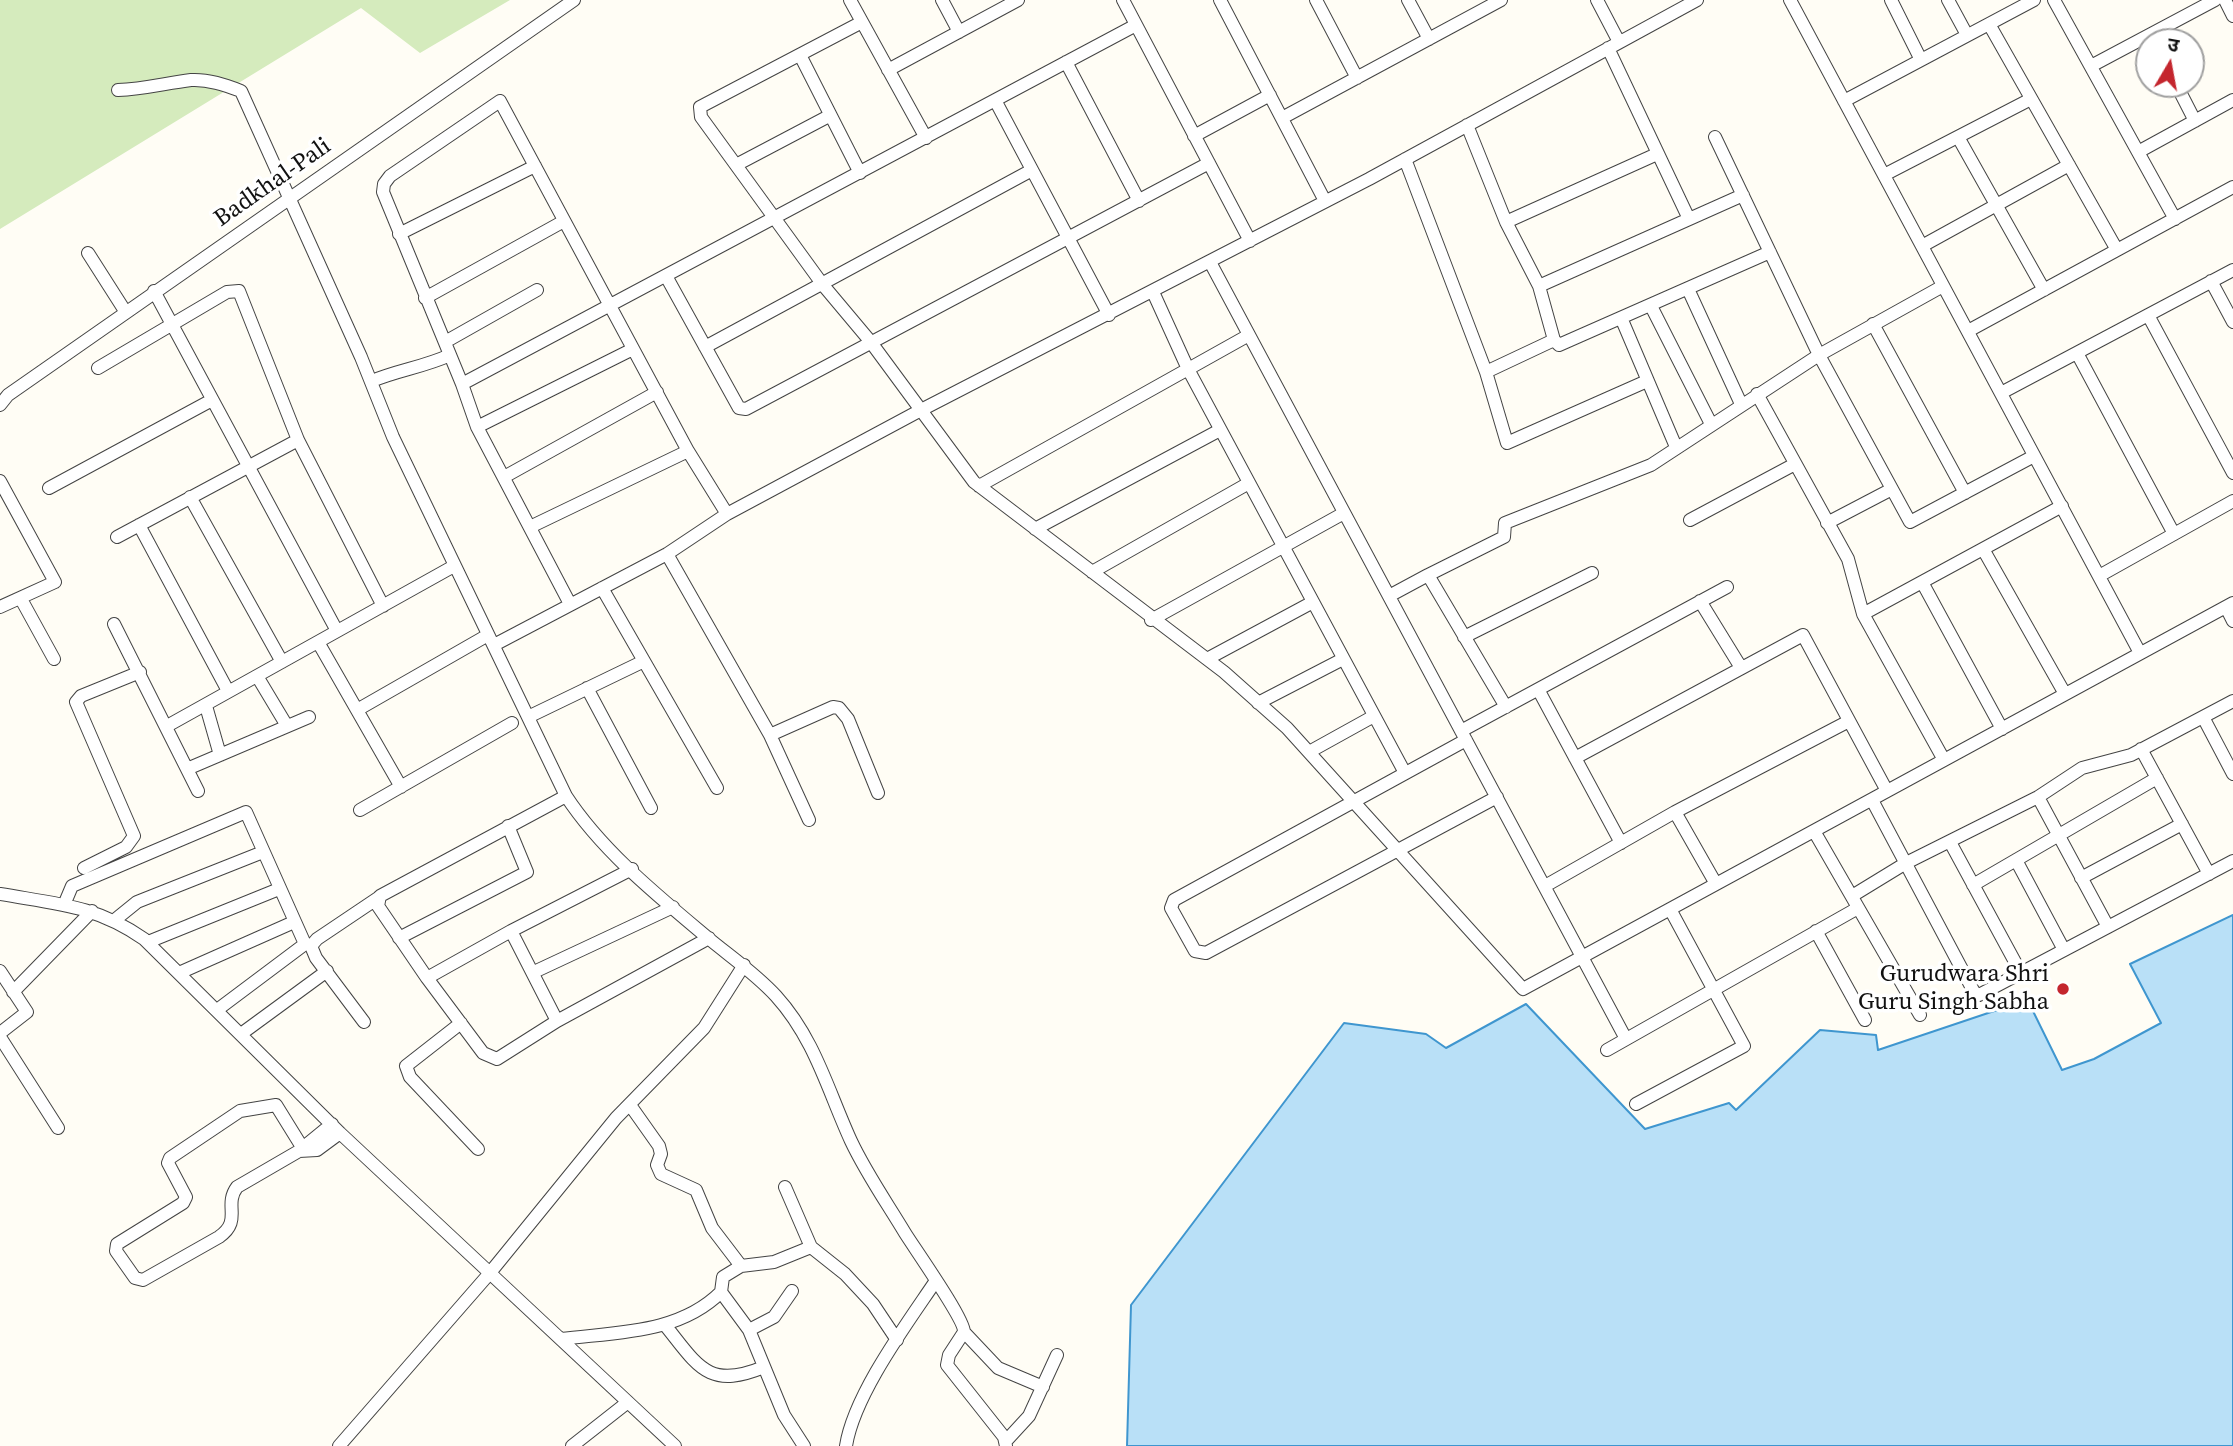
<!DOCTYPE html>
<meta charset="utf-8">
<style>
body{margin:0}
#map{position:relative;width:2233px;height:1446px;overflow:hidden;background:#fffdf5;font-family:"Source Serif 4","Noto Sans Devanagari",serif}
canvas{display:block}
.north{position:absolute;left:2135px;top:28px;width:70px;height:70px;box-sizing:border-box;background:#fff;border:2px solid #a0a0a0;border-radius:50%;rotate:10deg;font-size:19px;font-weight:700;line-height:28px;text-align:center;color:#111}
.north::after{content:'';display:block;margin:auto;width:24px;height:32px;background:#c4262e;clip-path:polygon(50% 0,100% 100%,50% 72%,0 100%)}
</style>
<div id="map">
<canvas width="2233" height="1446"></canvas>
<div class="north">उ</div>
</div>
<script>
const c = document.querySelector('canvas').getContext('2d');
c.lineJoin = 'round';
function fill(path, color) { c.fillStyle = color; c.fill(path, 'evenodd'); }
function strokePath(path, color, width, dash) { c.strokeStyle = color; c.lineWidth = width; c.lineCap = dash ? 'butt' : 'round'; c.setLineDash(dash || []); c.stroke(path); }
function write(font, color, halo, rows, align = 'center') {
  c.font = font + ' "Source Serif 4",serif'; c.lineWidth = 7; c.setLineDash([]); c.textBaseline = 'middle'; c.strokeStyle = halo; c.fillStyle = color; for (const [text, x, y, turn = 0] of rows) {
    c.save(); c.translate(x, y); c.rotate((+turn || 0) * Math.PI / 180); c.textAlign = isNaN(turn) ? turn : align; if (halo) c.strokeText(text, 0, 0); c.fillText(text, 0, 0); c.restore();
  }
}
const green = new Path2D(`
 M0 0H510L420 53 361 8 0 229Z`);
const water = new Path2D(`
 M2233 915V1446H1127L1131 1305 1344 1023 1426 1034 1446 1048 1526 1004 1645 1129 1729 1103 1736 1110 1820 1030 1876 1035 1878 1050 2009 1006 2029 1003 2062 1070 2094 1059 2161 1023 2130 964Z`);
const minor = new Path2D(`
 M850 0 926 138
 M942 0 959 32
 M1123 0 1250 241
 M1220 0 1325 201
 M1316 0 1357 78
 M1408 0 1429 39
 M1597 0 1619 42
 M1790 0 2140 653
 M1891 0 1921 60
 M1948 0 1967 35
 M2054 0 2175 219
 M2225 0 2233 16
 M862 22 700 107 701 117 823 285 870 341 974 482 1224 672 1287 728 1523 989 2233 603
 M1989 24 2117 250
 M1608 48 1689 219
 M800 55 860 173
 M1066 62 1139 201
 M2091 66 2215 0
 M888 70 1018 0
 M2176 84 2195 121
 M118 90C144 89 166 83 191 80 208 79 225 85 241 91L361 357 393 437 566 796C602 851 658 896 708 938 731 957 756 974 776 996 815 1039 828 1091 851 1141 866 1173 887 1203 905 1233 915 1249 965 1320 964 1332L949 1355 947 1365 1004 1437 1006 1446
 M995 100 1109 315
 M1844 101 2034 0
 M1282 118 1501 0
 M1467 125 1506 222 1539 286 1554 340 1559 345 1770 252
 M1194 136 1270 95
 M1715 137 1819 355 1910 522 2034 456
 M1958 137 2044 290
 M2138 152 2233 100
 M1405 159 1486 372
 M736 165 829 116
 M1884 175 2031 99
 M1506 222 1657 154
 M399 234 535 166
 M1922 246 2069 165
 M88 253 125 311
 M1210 262 1626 1039
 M666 276 739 408 746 409 1209 163
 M2211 281 2233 322
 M1539 286 1743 195
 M1688 289 1741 404
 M154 291 337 631
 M1153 292 1188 369 1405 773
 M425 298 564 221
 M1651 306 1711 424
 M2148 315 2233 473
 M1622 320 1676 447
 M1873 324 1965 493
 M1968 331 2233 187
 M1554 340 1486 372 1507 443 1647 381
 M445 342 537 290
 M705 347 1032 170
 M2077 353 2174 534
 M98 368 227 292 239 291 298 440 383 606
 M372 381C398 370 424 367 450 355
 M462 384 1136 25
 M2001 393 2233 270
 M1757 394 1848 559 1863 614 1944 760
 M0 405 8 395 574 0
 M477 427 633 349
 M504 477 657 392
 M0 481 55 582 0 607
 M979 486 1249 335
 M49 488 212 400
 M190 497 282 662
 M1690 520 1795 464
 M1827 523 1892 489
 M139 525 228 691
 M530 527 688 451
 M1035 529 1220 430
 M117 537 298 440
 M1983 549 2065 694
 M667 554 770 735 809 820
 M1092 572 1249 483
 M1428 575 1504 537 1505 523 1651 465 1819 355 1943 286
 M2099 576 2233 501
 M1922 582 2002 729
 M602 588 717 788
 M1389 596 1428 575 1506 707
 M21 599 54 659
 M1700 601 1740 666
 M570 604 477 427 462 384 383 192 384 184 390 176 500 101 688 451 727 514
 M2226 607 2233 621
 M1863 614 2062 506
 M1151 620 1344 513
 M114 624 198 791
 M1464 637 1592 573
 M318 642 401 787
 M494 645 667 554 727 514 921 410 1369 179 1697 0
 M1207 659 1313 602
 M257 676 287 726
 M587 688 651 808
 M1539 691 1621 843
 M1258 703 1343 659
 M206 706 220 755
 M357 710 488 635
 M528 717 642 662
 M2203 717 2233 774
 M167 726 454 566
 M1461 731 1727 587
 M770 735 833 707 839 708 848 719 878 793
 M1466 740 1174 900 1171 908 1195 951 1206 953 1497 797
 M2141 749 2209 874
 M1309 752 1374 716
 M1575 758 1803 635 1887 791
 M187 769 309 717
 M2038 797 2108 927
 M1872 800 1974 992 1979 995 2233 861
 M360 810 512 723
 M1675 812 1716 884
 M1814 831 1920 1015
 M1950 842 2021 973
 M2016 860 2064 950
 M84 868 126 847 134 836 76 702 81 696 140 672
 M632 869 511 931 427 978 483 1053 497 1059 557 1021 709 938
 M2081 878 2182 824
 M1973 885 2157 778
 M1545 886 1675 812 1849 721
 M0 894C57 904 95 905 144 939L340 1133 675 1446
 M1852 896 1906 863 2038 797 2082 768 2131 755 2233 701
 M64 905 72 886 246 812 305 944 217 1010
 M116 919 137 902 263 852
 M511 931 557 1021
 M1816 931 1865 1020
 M399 938 527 872 508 826
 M148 942 279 889
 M0 971 27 1012 0 1033
 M534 972 673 907
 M179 973 294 922
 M427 978 378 906 380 896 566 796
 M13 992 92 911
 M364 1022 316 958 311 946 317 939 378 898
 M461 1023 406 1066 410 1077 478 1149
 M241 1034 327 971
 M0 1037 58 1128
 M1607 1050 1858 908
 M1636 1104 1744 1046 1670 909
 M630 1105 659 1146 661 1154 657 1165 661 1174 696 1190 712 1228 741 1266
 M302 1147 276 1105 240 1111 170 1158 168 1163 186 1197 183 1203 117 1244 116 1251 135 1278 143 1280 219 1237C243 1220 223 1206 237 1187L299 1151 332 1124
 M299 1151 317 1150 340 1133
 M785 1187 811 1247 845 1274 873 1304 897 1340
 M665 1325C698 1366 708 1390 764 1367
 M749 1330 774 1317 792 1291
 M964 1332 998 1368 1043 1387
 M561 1339C616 1332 679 1334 721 1292
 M1006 1441 1029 1416 1057 1355
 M339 1446 489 1274 616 1118 704 1028 744 965
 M572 1446 628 1402
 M804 1446 784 1415 749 1330 721 1292 723 1277 741 1266 774 1262 811 1247
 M846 1446C854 1395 906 1325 935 1282`);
const markers = [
 [2063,989,7,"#c4262e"]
];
const streetNames = [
 ["Badkhal-Pali",273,183,-35]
];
const poiNames = [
 ["Gurudwara Shri",2049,975],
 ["Guru Singh Sabha",2049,1003]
];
fill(green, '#d5ebbd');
fill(water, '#b9e0f7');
strokePath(water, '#3f96cf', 2);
strokePath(minor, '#444', 14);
strokePath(minor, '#fff', 12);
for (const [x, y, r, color] of markers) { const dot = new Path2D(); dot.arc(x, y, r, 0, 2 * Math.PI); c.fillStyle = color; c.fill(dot); strokePath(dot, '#fff', 2.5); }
write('24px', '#111', '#fff', streetNames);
write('24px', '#111', '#fff', poiNames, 'right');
</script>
